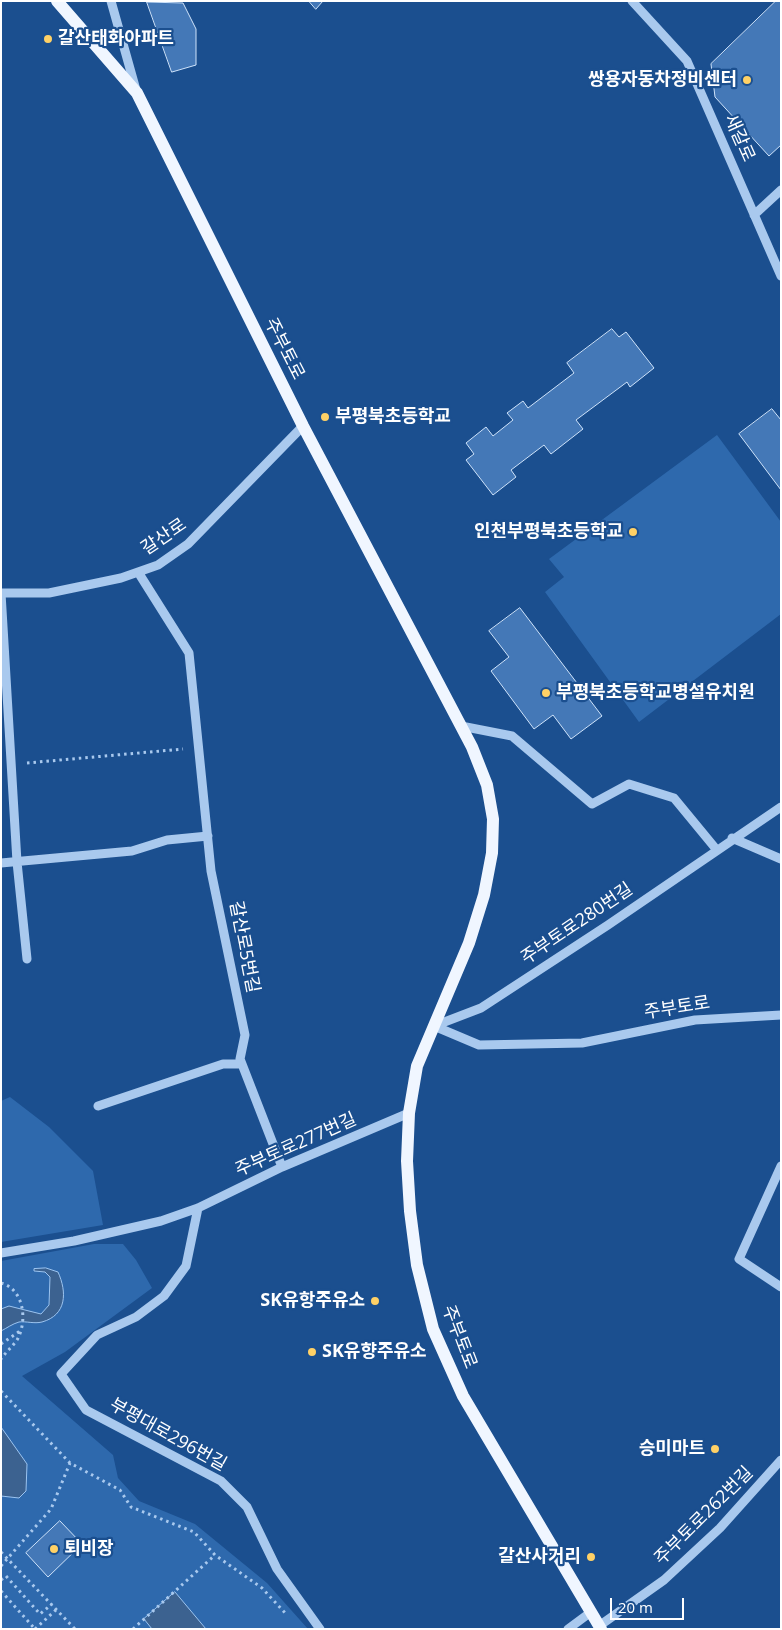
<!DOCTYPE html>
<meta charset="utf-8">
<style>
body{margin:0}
#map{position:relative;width:782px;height:1630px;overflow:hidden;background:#1b4f8f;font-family:"Open Sans",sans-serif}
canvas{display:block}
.frame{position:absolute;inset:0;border:2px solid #fff;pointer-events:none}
.scale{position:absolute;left:610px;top:1598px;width:74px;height:22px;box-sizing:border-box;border:2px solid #fff;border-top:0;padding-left:6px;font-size:15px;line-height:18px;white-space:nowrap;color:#fff;-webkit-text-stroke:4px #1b4f8f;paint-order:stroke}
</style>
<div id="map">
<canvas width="782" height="1630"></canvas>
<div class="frame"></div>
<div class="scale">20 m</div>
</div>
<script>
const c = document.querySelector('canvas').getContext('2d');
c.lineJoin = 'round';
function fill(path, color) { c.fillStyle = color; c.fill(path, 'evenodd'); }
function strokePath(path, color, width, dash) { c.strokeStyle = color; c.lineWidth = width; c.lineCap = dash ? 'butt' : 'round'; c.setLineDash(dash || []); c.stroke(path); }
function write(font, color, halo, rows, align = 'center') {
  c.font = font + ' "Open Sans","Noto Sans KR",sans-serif'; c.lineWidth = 4.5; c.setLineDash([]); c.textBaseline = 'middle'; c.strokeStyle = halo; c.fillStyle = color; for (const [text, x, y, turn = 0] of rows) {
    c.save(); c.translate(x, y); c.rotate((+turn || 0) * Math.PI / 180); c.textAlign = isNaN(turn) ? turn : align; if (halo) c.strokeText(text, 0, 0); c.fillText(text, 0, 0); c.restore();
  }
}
const green = new Path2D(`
 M717 435 781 522V614L639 722 545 592 564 577 549 559Z
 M10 1097 49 1127 93 1171 103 1225 1 1242V1101Z
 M94 1244H123L136 1260 152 1288 65 1352 22 1376 113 1455 118 1478 139 1501 195 1524 267 1583 308 1629H1V1261Z`);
const water = new Path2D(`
 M46 1268 58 1272C67 1292 67 1315 42 1322 34 1324 26 1321 19 1322 12 1324 7 1328 1 1331V1309L9 1306 41 1314 49 1305 50 1277 45 1272 34 1271V1269Z
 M1 1427 27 1464 26 1491 19 1498 1 1496Z
 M175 1592 206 1629H152L144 1619Z`);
const building = new Path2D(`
 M309 1H323L316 9Z
 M776 1H781V145L769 156 715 97 711 64Z
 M147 2 183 3 196 29V65L172 72Z
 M612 329 619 337 626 332 654 368 630 387 627 382 576 420 583 429 551 454 544 445 511 470 516 477 493 495 466 460 474 454 466 443 486 427 493 436 513 420 507 413 523 401 528 408 574 373 567 363Z
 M772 409 781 420V490L739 434Z
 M520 608 602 716 571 739 553 715 534 729 491 671 509 657 489 631Z
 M60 1521 82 1544 48 1577 26 1553Z`);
const path = new Path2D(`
 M27 763 183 749
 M1 1283C24 1289 28 1321 17 1340 12 1347 6 1352 1 1359
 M1 1344 20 1331
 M1 1391 70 1463
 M1 1552 75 1629
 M1 1566 51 1509 70 1463 120 1490 131 1507 194 1532 215 1555 262 1588 287 1615
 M1 1580 6 1576 40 1614 52 1604
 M1 1591 35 1629
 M35 1629 57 1609
 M133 1629 215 1555`);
const minor = new Path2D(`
 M111 1 136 90
 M632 1 687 61 781 276
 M754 215 781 190
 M138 572 189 653 211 871 245 1035 240 1059 282 1167
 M1 593 17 862 27 959
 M1 593H49L121 578 158 565 188 544 303 426
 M461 726 512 736 592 804 629 784 674 798 716 849
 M732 838 781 859
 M1 863 132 851 167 840 208 836
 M434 1026 481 1008 608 925 781 807
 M434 1026 479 1045 582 1043 695 1020 781 1015
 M98 1106 223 1064H242
 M781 1166 739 1259 781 1287
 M198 1208 186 1266 164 1296 136 1317 97 1335 61 1374 86 1410 221 1481 247 1507 277 1569 320 1629
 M1 1253 74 1241 161 1221 198 1208 282 1167 409 1113
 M599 1626 664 1580 720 1528 781 1460
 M568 1629 591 1612`);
const major = new Path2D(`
 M57 1 137 93 303 426 472 747 487 785 493 819 492 853 484 895 469 943 417 1066 409 1113 407 1161 410 1211 417 1265 433 1329 463 1396 601 1629`);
const markers = [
 [48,39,5,"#ffd166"],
 [747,80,5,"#ffd166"],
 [325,417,5,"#ffd166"],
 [633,532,5,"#ffd166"],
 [546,693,5,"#ffd166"],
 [375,1301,5,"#ffd166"],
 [312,1352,5,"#ffd166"],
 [715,1449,5,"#ffd166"],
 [54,1549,5,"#ffd166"],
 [591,1557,5,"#ffd166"]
];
const poiNames = [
 ["갈산태화아파트",58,39],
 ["쌍용자동차정비센터",737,80,"right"],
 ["부평북초등학교",335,417],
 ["인천부평북초등학교",623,532,"right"],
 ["부평북초등학교병설유치원",556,693],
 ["SK유항주유소",365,1301,"right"],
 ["SK유향주유소",322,1352],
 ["승미마트",705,1449,"right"],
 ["퇴비장",64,1549],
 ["갈산사거리",581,1557,"right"]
];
const streetNames = [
 ["새갈로",739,138,66],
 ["주부토로",284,349,63],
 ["갈산로",164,537,-34],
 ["주부토로280번길",577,924,-34],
 ["갈산로5번길",244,947,79],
 ["주부토로",677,1008,-9],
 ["주부토로277번길",296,1145,-24],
 ["주부토로",459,1337,69],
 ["부평대로296번길",168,1435,29],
 ["주부토로262번길",704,1516,-45]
];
fill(green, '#2e69ad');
fill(water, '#3c6290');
strokePath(water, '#9cc4f0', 1);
fill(building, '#4478b7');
strokePath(building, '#cfe3fa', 1);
strokePath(path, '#a9c9ee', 3, [2.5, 4]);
strokePath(minor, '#a9c9ee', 9);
strokePath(major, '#f0f6ff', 12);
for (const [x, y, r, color] of markers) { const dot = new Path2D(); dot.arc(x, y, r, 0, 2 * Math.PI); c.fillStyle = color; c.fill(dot); strokePath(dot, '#1b4f8f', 2); }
write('bold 18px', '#fff', '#1b4f8f', poiNames, 'left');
write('18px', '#fff', '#1b4f8f', streetNames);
</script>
